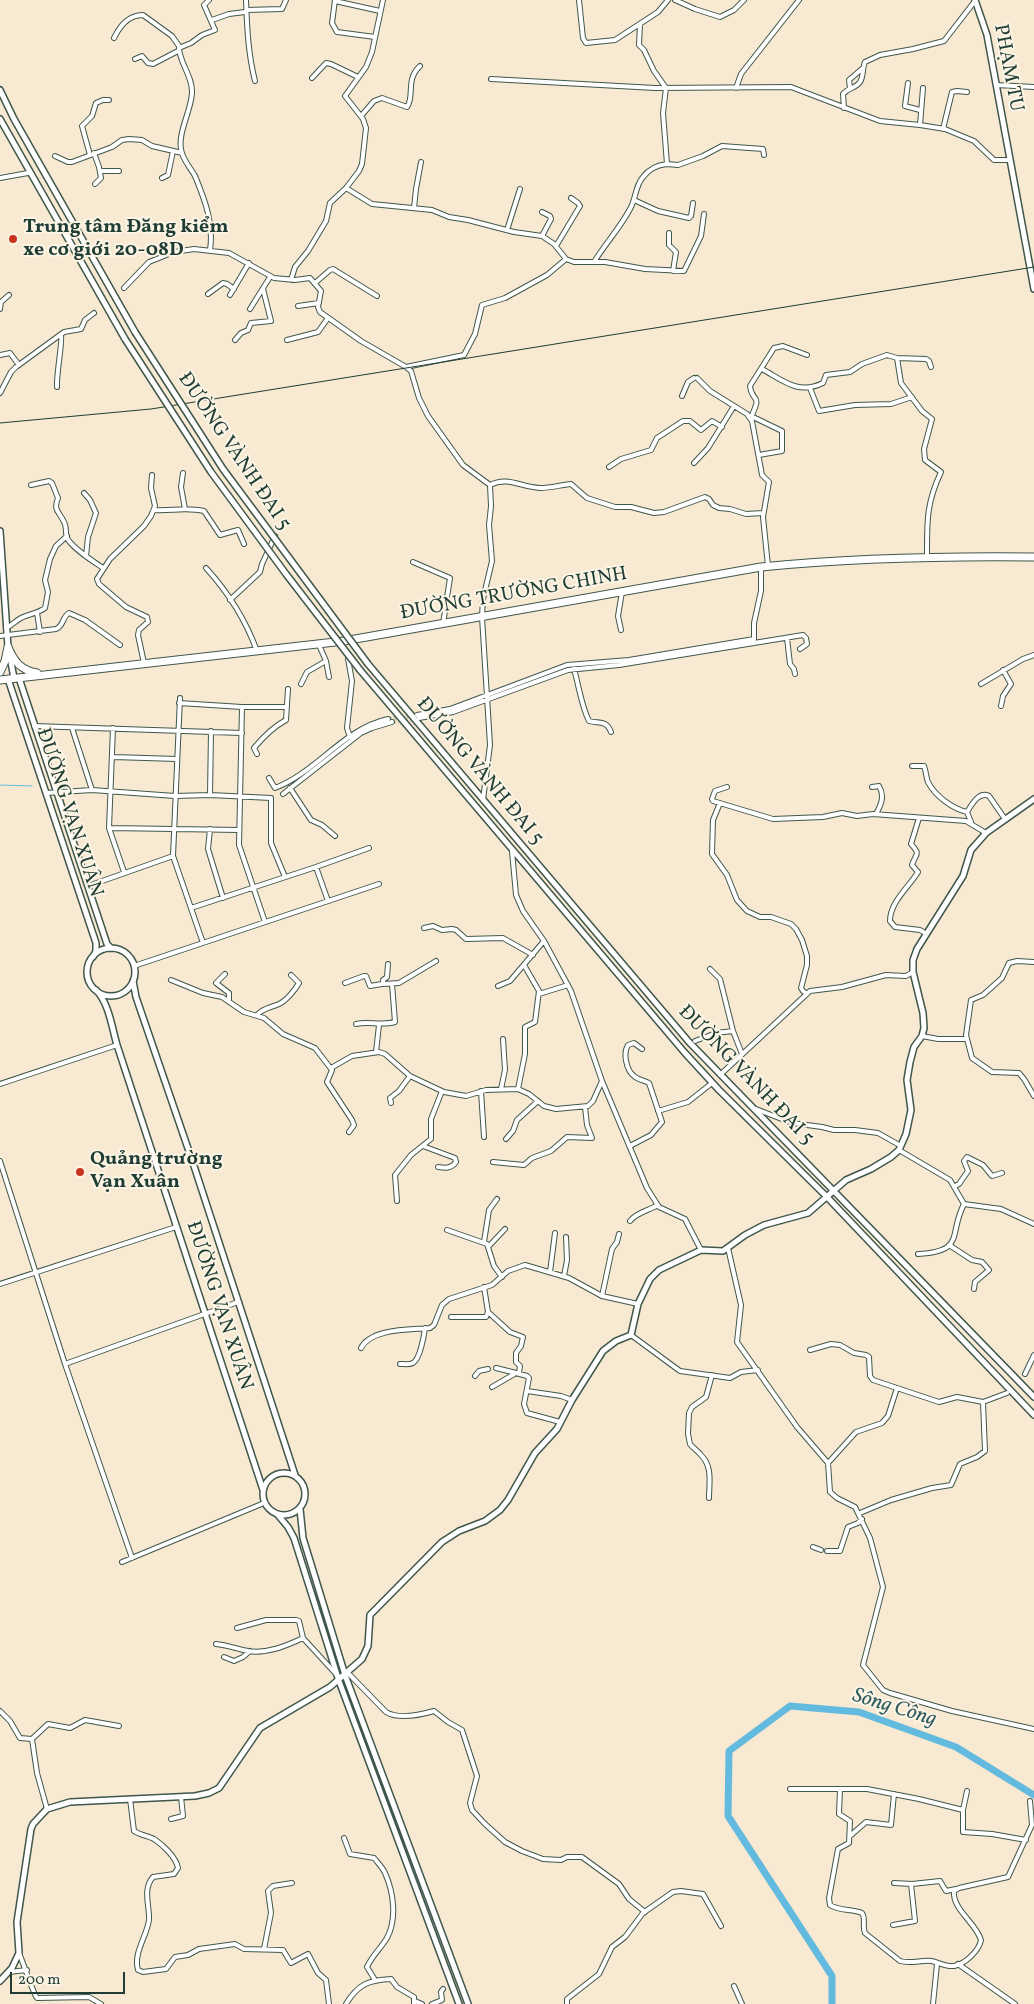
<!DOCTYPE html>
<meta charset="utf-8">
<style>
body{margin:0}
#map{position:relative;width:1034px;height:2004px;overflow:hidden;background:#f8e9d2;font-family:Vollkorn,serif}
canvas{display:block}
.scale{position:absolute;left:10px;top:1972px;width:115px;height:22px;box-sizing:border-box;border:2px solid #1f3d34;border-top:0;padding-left:6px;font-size:15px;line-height:18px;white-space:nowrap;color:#1f3d34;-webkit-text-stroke:4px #fcf5e5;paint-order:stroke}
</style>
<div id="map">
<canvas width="1034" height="2004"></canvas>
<div class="scale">200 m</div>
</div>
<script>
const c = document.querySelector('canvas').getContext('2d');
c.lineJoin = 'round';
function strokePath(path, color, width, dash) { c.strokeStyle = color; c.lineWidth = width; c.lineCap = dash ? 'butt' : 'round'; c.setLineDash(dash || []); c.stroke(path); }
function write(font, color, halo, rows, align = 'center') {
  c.font = font + ' Vollkorn,serif'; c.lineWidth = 4; c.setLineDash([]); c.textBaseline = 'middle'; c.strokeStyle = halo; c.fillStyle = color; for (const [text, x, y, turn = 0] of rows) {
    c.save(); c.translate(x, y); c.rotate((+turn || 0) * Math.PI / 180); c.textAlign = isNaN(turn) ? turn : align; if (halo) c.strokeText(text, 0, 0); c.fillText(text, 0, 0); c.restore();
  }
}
const stream = new Path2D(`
 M0 785 32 786`);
const river = new Path2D(`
 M832 2004V1976L728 1816 729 1751 790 1706 859 1712 956 1747 1034 1795`);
const streetTunnel = new Path2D(`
 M388 719 417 715
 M392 722 417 719`);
const street = new Path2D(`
 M246 0C247 27 248 53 255 81
 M335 0 332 23 337 32 375 37
 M579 0 583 38 586 43 615 40 658 12 668 0
 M675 0 695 9 720 17 734 10 744 0
 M335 1 380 11
 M246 10 282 9 286 0
 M212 20 229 14 245 12
 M114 38C120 26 128 15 143 15L172 36 179 46C178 61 193 76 192 93 191 111 178 132 181 149 182 159 190 167 195 176 205 200 214 224 210 250
 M179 48 191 43 202 35 215 30 204 5 209 0
 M135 59 142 56 148 63 153 64 178 51
 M312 78 326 63 331 64 358 77
 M491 79 655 88 791 87 880 121 920 125 945 129 974 141 994 160H1009
 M908 83 905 106 920 110
 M996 85 1034 87
 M736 88 741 74 799 0
 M850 88 849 80 863 68
 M844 108 843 94C848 88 856 88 860 82 864 76 862 68 865 62L880 55 913 49 944 41 975 1
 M361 116 374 101 382 98 407 107C415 96 405 80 420 66
 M920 125 923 88
 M943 129 952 92 957 91 967 92
 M94 153 99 167 101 178 95 184
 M90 155 82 126 92 116 96 103 103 100H109
 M55 156 68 162H72L112 147 122 140 129 139 142 140 152 146 182 153
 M667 164 678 165 703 156 722 146 763 149 764 155
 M100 171H119
 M0 178 28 173
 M162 178 168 175 173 151
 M346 188 372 204 432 210 449 217 468 220 514 232 542 236 554 244 566 259 574 262H605L645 269 684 271 701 236 704 214
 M634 200 658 211 689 218 691 216 693 203
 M414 208 416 189 421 162
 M507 230 520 189
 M669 233V245L676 252 673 271
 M542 236 551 219 550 216 542 212
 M556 246 580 206 578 203 571 198
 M594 262C605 244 620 228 630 209 636 199 635 186 643 177 649 169 657 165 667 164L663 113 666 88 654 71 644 50 639 45 640 24
 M291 280 295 267 308 251 326 221 330 203 346 188 359 171 362 164 366 128 363 119 345 96 366 67 372 52 383 0
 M315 283 330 270 333 269 377 296
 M124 288 149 262 174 252 194 249 229 253 274 278 295 280 310 278 321 291 318 307 320 312 361 341 406 367 411 371 419 398 428 416 463 465 490 485 491 506 489 525 492 561 483 599 482 617 490 745 483 800
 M208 294 223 283 227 284 234 289
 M230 295 249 263
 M298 306 319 303
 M0 309 1 302 9 295
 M250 309 270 277
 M235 340 241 333 248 330 251 323 271 321 263 289
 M287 340 318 332 328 318
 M0 355 10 353 19 365
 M897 358 901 383 922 411 932 419 924 449 925 460 941 472C926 504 927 522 927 557
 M406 367 464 355 475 334 482 305 505 298 547 275 566 259
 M762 369C784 381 798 395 823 383L826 375 850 372 862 364 887 355 897 358 926 359 929 361 931 367
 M697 378 710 391 747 414 752 421 762 475 769 482 763 517 768 566
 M57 387C56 376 63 339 61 335
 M810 388 819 411 855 405 891 404 912 397
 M0 393 11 372 16 367 64 332 81 329 85 320 94 313
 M682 396 688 382 694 378
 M751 416 782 431V451L759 455
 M751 417C763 392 752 404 750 386L774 348 783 346 807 355
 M694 463 708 448 734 406
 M609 467 621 459 651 450 657 438 683 421H690L701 430 712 421 722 427
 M183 473 181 487 185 509
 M31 485 49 481 52 483 58 498C53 511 59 511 64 522 67 527 65 533 67 538 73 549 93 561 103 568
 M490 485C508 476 520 487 540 488 551 488 560 485 571 484L587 498 615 507H631L654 513 664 512 705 497 709 499 713 505 719 508 730 509 746 514 763 513
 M84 493 90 500 96 513 88 537 86 556
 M154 510C171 511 187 507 204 511L220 535 238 530 244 544
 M413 562 450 578 443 624
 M206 568C227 591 246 621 257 651
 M230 600 260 572 262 564 275 536
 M37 613 40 632
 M6 628C13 625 15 621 21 618 28 614 37 614 45 608L48 592 45 580 50 559 56 546 67 536
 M621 630 618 616 622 592
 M0 636 56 629C64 626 62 617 69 613L85 620 120 645
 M787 638 790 664 794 669 795 674
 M754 641V623L761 591V567
 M319 645 326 661 329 677
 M348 659 352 681 347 728 350 737
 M144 663 138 635 139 630 148 622 147 617 126 607 99 584 97 579 110 559 144 526 151 516 155 506 151 488 152 475
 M574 669C579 686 581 705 589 721 598 724 606 719 611 732
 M301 684 307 672 326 661
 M981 684 1023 659 1034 655
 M180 698 173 856 203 943
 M179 703 242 707H287
 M1001 706 1003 696 1011 684 1003 670
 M242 707 239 845 265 922
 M417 715 450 709 567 665 629 660 754 639
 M419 718 453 712 568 670 619 665 803 635 806 638 807 644 800 649
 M34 726 242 733
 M72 728 92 790
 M113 728 109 828 124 872
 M257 754 254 748C264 736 273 727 286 720L288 689
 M113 757 177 759
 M912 766H924C926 771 926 777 928 782 935 796 953 809 967 812L971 822
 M269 778 275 788C317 772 343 729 388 719
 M727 787 715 791 712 799 713 801 773 819 823 817 842 813 857 816 873 814 966 821 986 833
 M872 787 879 786C885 796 881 805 876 814
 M290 788 311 820 322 825 335 836
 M46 793 92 790 175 796 210 795 271 798V843L285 877
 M283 794 361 733 372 728 392 722
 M210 795 211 731
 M720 803 713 820 712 854 727 875 737 900 747 911 760 917H771L791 924 796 929 802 940 807 956V965L801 988 803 991 807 994
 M967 812C972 804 979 791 989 796L1005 819
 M919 818 911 844C921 855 916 853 912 865L918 872C909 887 890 902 890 921L895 927 920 930 925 933
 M109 828 239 830
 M210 829 208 849 223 898
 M512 851 516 895 523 911 544 941 571 991 602 1081 647 1188 659 1207 685 1219 701 1250
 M316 867 328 901
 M88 886 173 856
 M191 908 316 867 369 848
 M424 928 433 926 442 930 452 929 456 930 466 939 503 938 533 955
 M1034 962 1017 961 1009 963 1002 978 983 995 971 1000 966 1035 972 1058 992 1072 1019 1073 1024 1079 1034 1096
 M388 964 387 977 383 980V984L399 983 436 961
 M134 966 379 884
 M710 969 720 979 733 1031 742 1054
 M225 974 216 983 229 993V1001
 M171 980 203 993 222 997 244 1012 264 1018 283 1034 315 1048 332 1070 327 1082 352 1120 354 1125 349 1132
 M345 983 364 976H366L370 986 382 984
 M498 986 510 981 544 941
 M539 994 568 985
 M257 1015C263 1008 270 1008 279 1004 286 1001 295 990 299 983L291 975
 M356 1024C369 1021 381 1026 395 1022L392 984
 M922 1036 938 1039H967
 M695 1041 716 1033 733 1031
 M376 1052 379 1025
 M331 1068 352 1056 379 1052 385 1054 410 1076 444 1092 466 1096 486 1090 518 1089 529 1094 544 1106 556 1109 588 1106 593 1101 602 1081
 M720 1075 810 991 842 987 886 975 906 976 913 972
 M0 1084 117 1045
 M501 1089 505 1070 503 1039
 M518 1089 525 1054V1027L535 1022 539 991 524 965
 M481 1091 484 1137
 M391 1103 390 1098 399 1091 410 1076
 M756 1109 792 1123 822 1127 834 1130H855L878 1133 901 1146
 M658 1111 688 1102 712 1083
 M506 1139 513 1131 517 1120 538 1101
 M423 1146 455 1158 456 1162C451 1169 445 1168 438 1167
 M630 1146 651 1135 662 1122 649 1083C644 1080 638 1080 634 1076 626 1070 623 1053 628 1045L634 1043 642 1049
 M899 1150 950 1180 964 1204 1001 1209 1034 1224
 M0 1161 65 1364 132 1558
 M493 1162 524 1165 532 1158 551 1151 567 1137 592 1138 587 1125 585 1107
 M955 1186 959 1184 968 1171 964 1161 967 1157 983 1165 992 1176 1002 1173
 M397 1201 395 1175 411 1155 431 1139V1119L442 1091
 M630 1221C637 1212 648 1211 658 1205
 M447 1230 487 1244 494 1266 502 1277
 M484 1242 489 1210 497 1199
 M949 1245 972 1260 982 1262 989 1270 975 1282 974 1289
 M489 1246 505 1229
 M728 1248 741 1305 737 1342 797 1427 828 1463 830 1492 837 1498 855 1507 870 1538 883 1587 863 1665 883 1690 890 1693 952 1711 1034 1729
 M918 1254C966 1251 948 1235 964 1204
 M550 1272 555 1233
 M564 1276 567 1260 566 1237
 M0 1284 176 1227
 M602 1296 612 1249 617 1242 619 1234
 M488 1312 510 1332 523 1337 521 1346 516 1353V1362L520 1366 519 1373
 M451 1317H486L488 1312 484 1287
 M631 1335 680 1371 730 1378 741 1372 758 1370
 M361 1348C371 1328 411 1330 430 1328L434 1325 442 1305 449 1299 492 1285 508 1271 525 1265 569 1278 602 1296 638 1304
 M810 1350 831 1344 840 1345 854 1353 866 1355 869 1357 870 1376 873 1380 939 1402 957 1397 983 1402 1007 1393
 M65 1364 238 1302
 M400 1364C404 1364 409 1365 413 1363 420 1359 424 1336 425 1328
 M496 1368 516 1373
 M1025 1374 1034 1355
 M475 1376 479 1371 488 1369
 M492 1387 516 1373 527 1376 529 1378 524 1404 527 1413 560 1422
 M527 1391 561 1396 572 1400
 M828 1463 856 1432 882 1423 888 1416 897 1388
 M709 1498C709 1483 713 1467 701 1455 698 1451 693 1448 690 1444L688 1434 689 1413 692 1407 706 1397 712 1375
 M860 1513 891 1500 932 1488 951 1485 960 1464 977 1457 985 1451 983 1402
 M813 1547 821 1550
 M827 1551H840L848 1527 858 1523 862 1519
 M122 1562 264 1503
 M237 1628 266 1620H296L299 1621 303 1638 336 1674
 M216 1644C227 1645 237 1649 248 1651 267 1654 286 1646 303 1638
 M224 1657 234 1661 243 1657 250 1651
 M348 1673 386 1712C399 1720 420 1715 434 1711L448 1722 462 1730 477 1776 470 1803 472 1810 485 1824 505 1842 522 1851 543 1859 561 1860 567 1857H582L619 1884 629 1899 645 1912
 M0 1711 10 1721 20 1738 32 1739 37 1773 47 1809
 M32 1739 48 1724 70 1728 85 1720 119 1726
 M790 1789H867L919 1799 963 1810
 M840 1789 839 1814 850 1821 849 1843 838 1849 829 1898 830 1905C839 1911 852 1909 862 1913 866 1918 862 1926 865 1933L900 1961C910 1964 921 1960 931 1961 938 1962 946 1967 954 1966 965 1964 979 1951 981 1940 976 1923 952 1909 954 1891L959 1888 1008 1877 1032 1825 1030 1801
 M967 1791 963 1810V1832L992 1834 1026 1840
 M130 1799 134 1831C140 1835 148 1836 154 1839 163 1845 176 1857 178 1868L174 1874 153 1877C142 1890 150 1906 149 1920 147 1936 133 1953 138 1970L143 1972 166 1969 175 1957 188 1955 199 1949 235 1944 244 1949 283 1950 291 1963 308 1954 318 1973 326 1980 329 2004
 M171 1819 183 1816 181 1797
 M850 1836 866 1822 891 1825 894 1794
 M344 1838 350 1854 374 1858C378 1863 383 1868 385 1873 394 1893 397 1919 387 1938 381 1948 372 1956 367 1967L375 1980
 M894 1883 912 1884 940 1881 946 1891 956 1889
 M893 1925 915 1921 911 1884
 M264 1949 271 1913 268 1891 273 1886 292 1883
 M19 1953C23 1962 33 1993 37 1998L89 1997 101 2004
 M958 1964 1015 2004
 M9 1972 27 1970
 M734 1986 742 2004
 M415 2001 422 2004
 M346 2004C358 1984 369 1980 391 1979L397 1987 414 1997V2004
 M432 2004 442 2000 441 1992 443 1989
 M567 2004V1999L599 1974 612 1947 625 1937 643 1913 673 1892 681 1891 703 1894 721 1926
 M933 2004 937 1964`);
const secondary = new Path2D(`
 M975 0 987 35 1034 289
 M0 90 14 119 135 332
 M0 119 125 339
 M0 531 8 647 14 678
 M368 664 689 1042 1034 1397
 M360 670 685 1053 719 1090 827 1197 1034 1415
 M19 678 107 944 111 948
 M8 679 96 943V951L93 957
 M87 972a24 24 0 1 1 48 0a24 24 0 1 1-48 0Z
 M133 981 136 997 194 1166 295 1475
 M96 990C109 1003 112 1028 117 1045L263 1490
 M263 1494a21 21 0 1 1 42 0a21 21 0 1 1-42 0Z
 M300 1509 303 1538 345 1675 468 2004
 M277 1514 288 1527 294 1538 339 1681 459 2004
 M0 1981 12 1968 19 1953 17 1922 31 1829 33 1824 47 1809 70 1802 195 1796 209 1793 219 1788 260 1728 330 1687 362 1659 368 1646 370 1615 442 1542 459 1531 485 1521 500 1510 508 1500 535 1453 557 1429 572 1400 603 1351 616 1341 631 1335 638 1304 650 1279 659 1270 701 1250 723 1251 745 1235 764 1225 808 1213 846 1180 871 1169 891 1157 899 1150 906 1134 911 1110 907 1080 910 1062 914 1047 922 1036 924 1028 923 1013 913 972V960L917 949 963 876 971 850 986 833 1034 799`);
const highway = new Path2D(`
 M8 647C14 662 21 670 37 673
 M0 672 5 661 8 647
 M0 680 344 641 761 567C852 558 943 556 1034 557`);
const rail = new Path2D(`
 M0 423 151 409 1034 267`);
const secondaryBridge = new Path2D(`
 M135 332 223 469 368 664
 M125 339 211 472 286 574 360 670`);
const markers = [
 [13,239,5,"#c8321e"],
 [80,1172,5,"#c8321e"]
];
const streetNames = [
 ["PHẠM TU",1007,68,79],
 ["ĐƯỜNG VÀNH ĐAI 5",233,452,56],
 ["ĐƯỜNG TRƯỜNG CHINH",514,595,-10],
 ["ĐƯỜNG VÀNH ĐAI 5",479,772,50],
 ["ĐƯỜNG VẠN XUÂN",68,813,72],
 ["ĐƯỜNG VÀNH ĐAI 5",745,1076,46],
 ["ĐƯỜNG VẠN XUÂN",218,1306,72]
];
const poiNames = [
 ["Trung tâm Đăng kiểm",23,228],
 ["xe cơ giới 20-08D",23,251],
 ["Quảng trường",90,1160],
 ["Vạn Xuân",90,1183]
];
const waterNames = [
 ["Sông Công",894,1709,17]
];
strokePath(stream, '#63badf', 1);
strokePath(river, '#63badf', 7);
strokePath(streetTunnel, '#cdc7b2', 4, [4, 2]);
strokePath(street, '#40574c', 6);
strokePath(secondary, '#40574c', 8);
strokePath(highway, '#40574c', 9);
strokePath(street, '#fff', 4);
strokePath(secondary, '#fff', 5);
strokePath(highway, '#fff', 7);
strokePath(rail, '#1f3d34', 1);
strokePath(secondaryBridge, '#40574c', 8, []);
strokePath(secondaryBridge, '#fff', 5);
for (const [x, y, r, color] of markers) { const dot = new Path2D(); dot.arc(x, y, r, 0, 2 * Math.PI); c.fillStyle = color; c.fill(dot); strokePath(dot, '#fcf5e5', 2); }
write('20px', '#1f3d34', '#fcf5e5', streetNames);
write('bold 20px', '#1f3d34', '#fcf5e5', poiNames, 'left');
write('italic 21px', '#305c5f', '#fcf5e5', waterNames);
</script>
